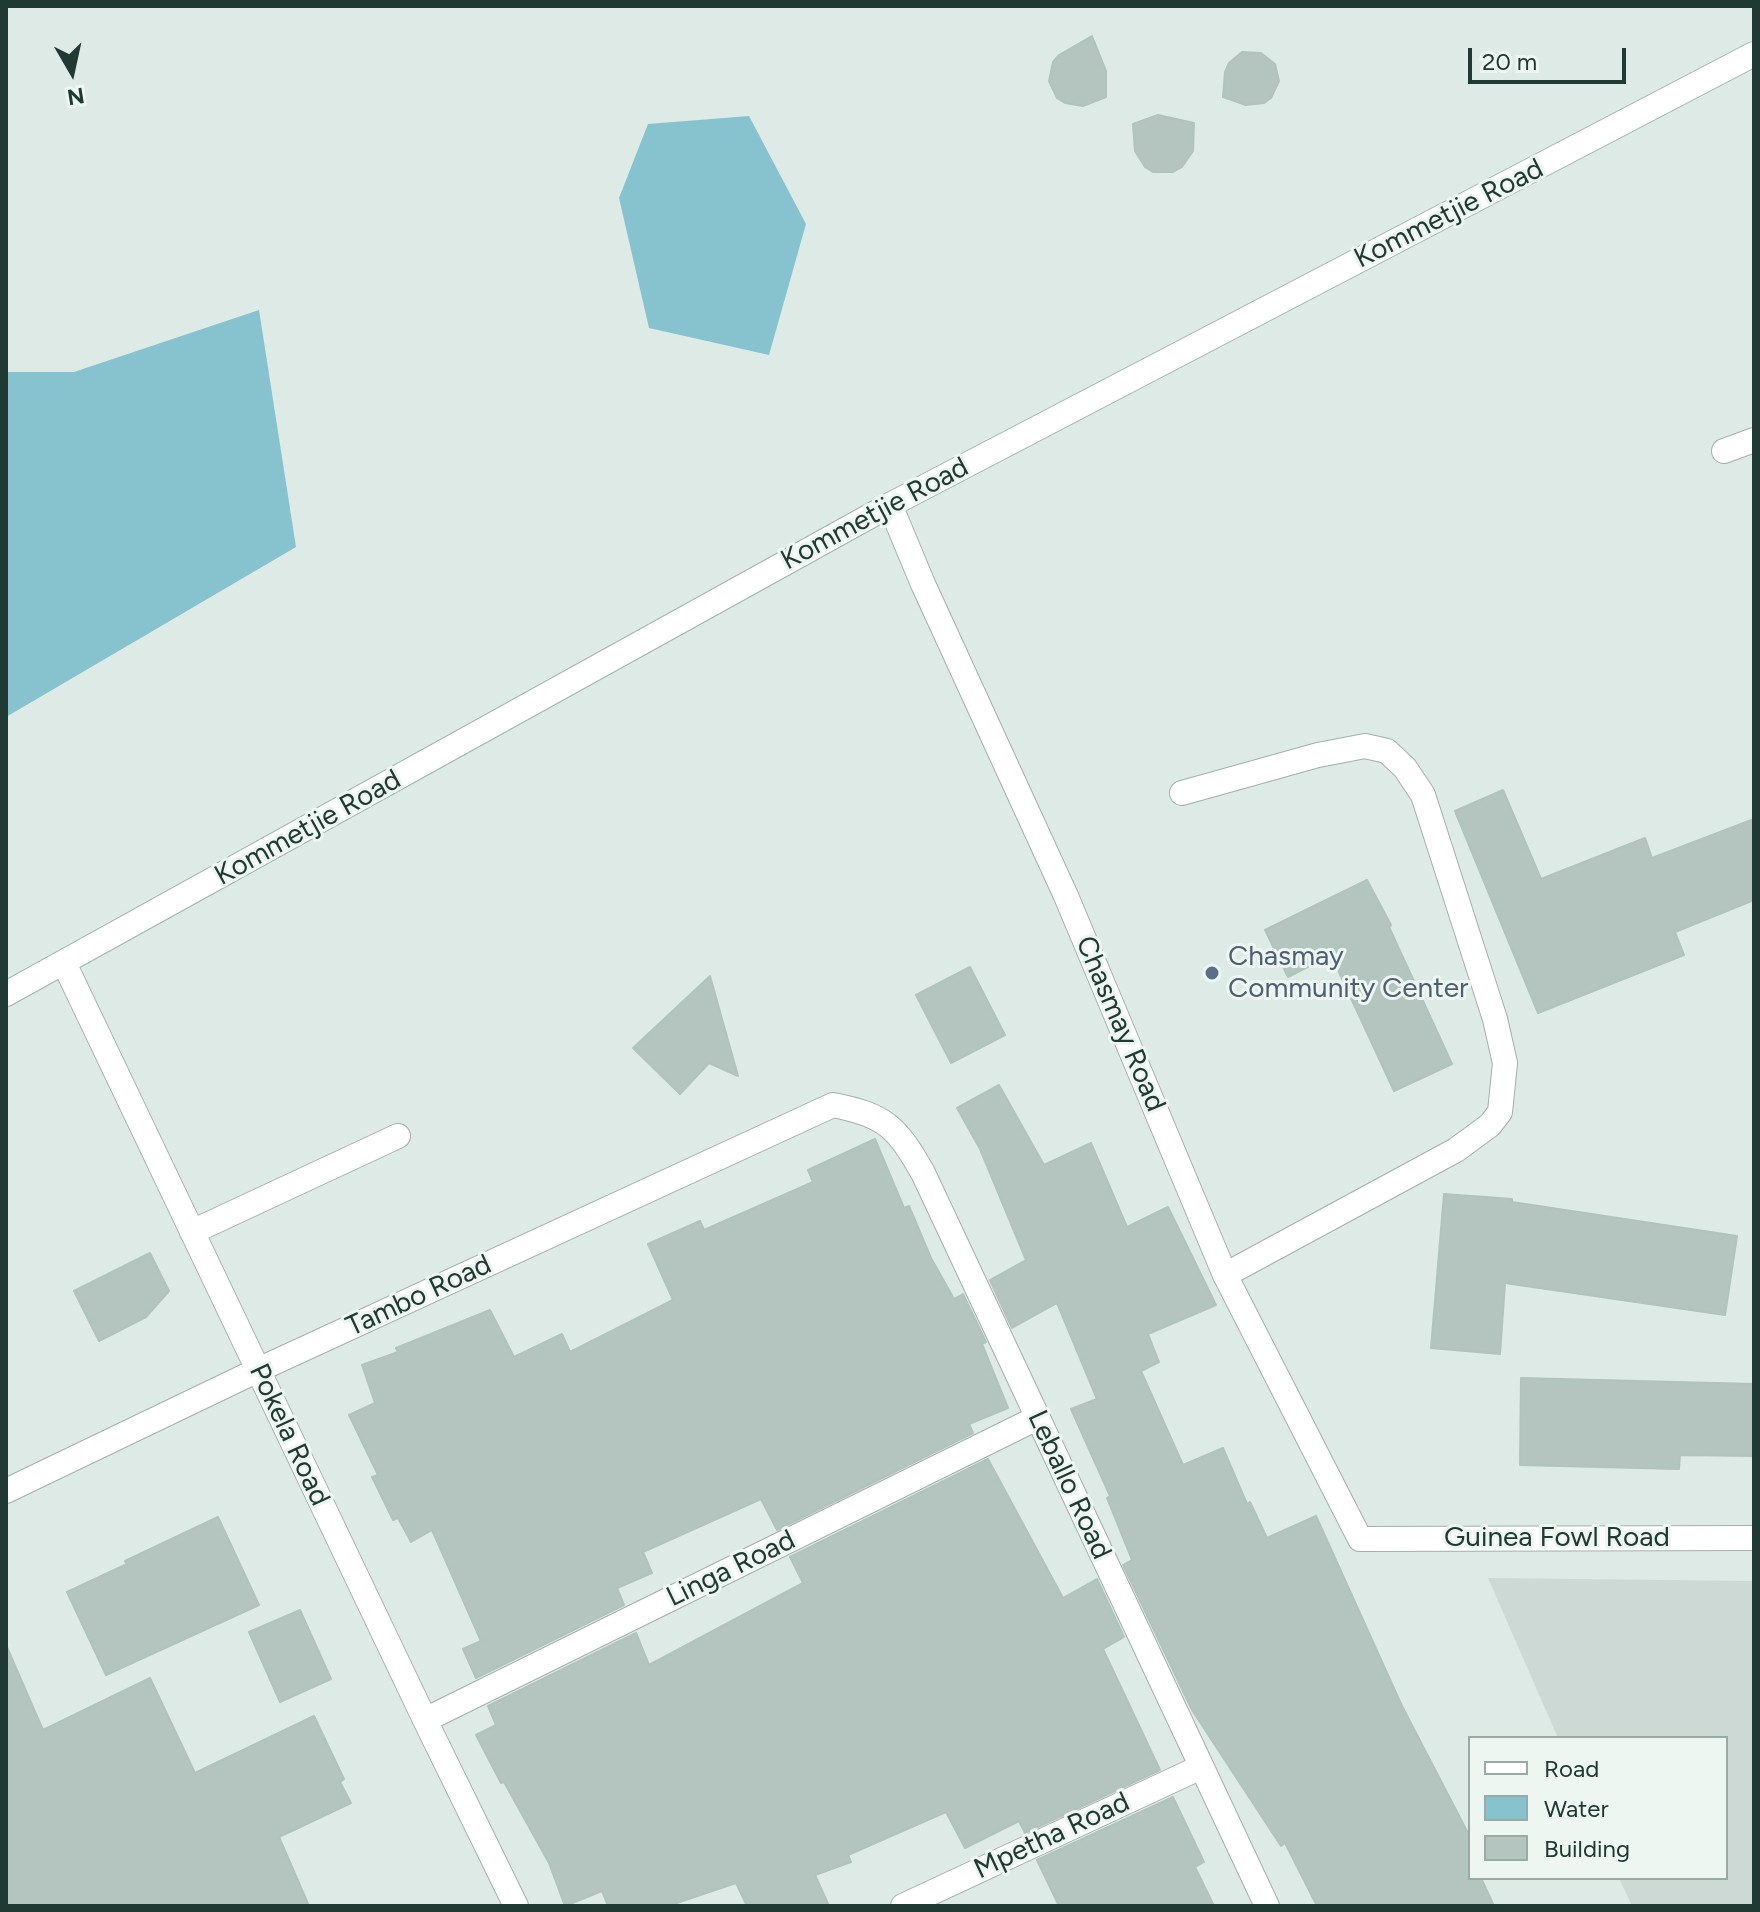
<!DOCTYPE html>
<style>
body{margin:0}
#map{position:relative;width:1760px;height:1912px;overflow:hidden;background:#deeae5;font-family:Figtree,sans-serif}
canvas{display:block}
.frame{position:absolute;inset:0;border:8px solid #203933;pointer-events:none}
.legend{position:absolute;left:1468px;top:1736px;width:260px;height:144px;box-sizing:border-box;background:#eef6f2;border:2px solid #9caaa6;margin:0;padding:10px 14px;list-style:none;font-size:24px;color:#203933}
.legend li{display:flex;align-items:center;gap:16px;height:40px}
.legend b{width:40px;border:2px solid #9caaa6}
.north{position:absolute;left:32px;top:32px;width:80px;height:80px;-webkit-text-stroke:6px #eef6f2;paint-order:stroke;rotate:171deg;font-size:22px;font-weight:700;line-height:32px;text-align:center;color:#203933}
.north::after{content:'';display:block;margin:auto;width:28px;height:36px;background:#203933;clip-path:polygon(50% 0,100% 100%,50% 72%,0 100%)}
.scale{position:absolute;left:1468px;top:48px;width:158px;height:36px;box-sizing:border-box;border:4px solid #203933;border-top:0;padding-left:10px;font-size:24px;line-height:28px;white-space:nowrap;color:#203933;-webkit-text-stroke:6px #eef6f2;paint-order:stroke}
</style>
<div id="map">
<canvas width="1760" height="1912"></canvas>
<div class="frame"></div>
<ul class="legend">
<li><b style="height:10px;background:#fff"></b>Road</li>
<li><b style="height:22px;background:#86c3cf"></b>Water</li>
<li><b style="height:22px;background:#b4c4be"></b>Building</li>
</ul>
<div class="north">N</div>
<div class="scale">20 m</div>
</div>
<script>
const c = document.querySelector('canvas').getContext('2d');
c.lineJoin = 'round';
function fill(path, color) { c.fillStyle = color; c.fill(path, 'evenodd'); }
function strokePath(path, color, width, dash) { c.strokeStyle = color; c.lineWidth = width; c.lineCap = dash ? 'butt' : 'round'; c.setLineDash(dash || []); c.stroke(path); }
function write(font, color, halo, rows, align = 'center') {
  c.font = font + ' Figtree,sans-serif'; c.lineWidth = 6; c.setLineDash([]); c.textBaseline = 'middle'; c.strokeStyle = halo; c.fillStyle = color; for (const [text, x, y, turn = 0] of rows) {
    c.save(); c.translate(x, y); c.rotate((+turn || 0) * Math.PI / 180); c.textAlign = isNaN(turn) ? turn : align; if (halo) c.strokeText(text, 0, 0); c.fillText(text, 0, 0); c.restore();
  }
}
const built = new Path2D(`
 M1488 1578 1754 1581V1906H1632L1619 1878H1726V1738H1558Z`);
const water = new Path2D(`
 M749 116 806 224 769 355 649 328 619 198 648 124Z
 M259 310 296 547 6 717V372H74Z`);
const building = new Path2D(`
 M1092 36 1106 71V97L1083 106 1065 103 1057 98 1049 81 1053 62 1059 55Z
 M1242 52 1261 53 1275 64 1279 81 1271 98 1264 103 1246 105 1223 97 1225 72 1229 63Z
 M1158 115 1194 123 1193 151 1182 167 1173 172H1153L1145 167 1135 151 1133 124Z
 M1503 790 1541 879 1645 838 1652 858 1754 819V900L1675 932 1684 955 1538 1013 1455 811Z
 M1367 880 1391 925 1389 927 1452 1064 1394 1091 1331 955 1288 977 1265 930Z
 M970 967 1005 1035 951 1063 916 995Z
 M710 976 738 1076 709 1063 680 1094 633 1048Z
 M999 1085 1044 1165 1091 1143 1127 1227 1168 1207 1216 1305 1148 1334 1159 1362 1141 1371 1183 1465 1223 1448 1247 1504 1250 1502 1267 1538 1316 1516 1402 1706 1470 1837V1878H1481L1494 1906H1317L1285 1843 1281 1846 1192 1710 1123 1565 1132 1560 1107 1498 1110 1496 1071 1409 1097 1399 1057 1303 1012 1328 990 1280 1026 1260 980 1149 957 1108Z
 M875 1139 904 1208 909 1206 931 1258 954 1299 963 1294 986 1342 982 1344 1008 1408 969 1424 973 1433 777 1530 761 1499 643 1552 652 1573 617 1588 624 1605 476 1678 463 1649 481 1641 432 1530 411 1542 398 1518 393 1520 372 1477 378 1475 349 1415 375 1403 362 1365 398 1352 396 1348 490 1310 514 1357 562 1334 570 1352 673 1300 648 1244 700 1221 704 1230 813 1182 808 1170Z
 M1444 1194 1512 1199V1202L1737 1236 1725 1315 1505 1283 1500 1354 1431 1348Z
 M150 1253 169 1291 146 1317 99 1341 74 1291Z
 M1521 1378 1754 1384V1456L1680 1455 1679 1469 1520 1465Z
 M988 1459 1063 1598 1097 1579 1124 1637 1103 1649 1160 1770 1025 1833 1019 1821 965 1848 946 1812 848 1855 851 1862 815 1875 829 1906H747L736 1883 668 1906H608L602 1891 565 1906 549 1863 504 1782 501 1783 476 1735 496 1725 488 1706 636 1633 649 1665 803 1583 790 1557Z
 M218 1517 259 1605 106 1675 67 1592 127 1564 125 1561Z
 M300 1610 331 1679 280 1702 249 1632Z
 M6 1645 43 1730 150 1678 195 1773 314 1716 344 1779 340 1782 351 1803 279 1837 309 1906H6Z
 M1173 1797 1204 1862 1195 1867 1214 1906H1059L1037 1860Z`);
const lane = new Path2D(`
 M1724 451 1754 440
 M1182 793 1318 755 1365 746 1387 751 1405 768 1423 795 1495 1019 1505 1063 1500 1112 1490 1125 1456 1150 1225 1275
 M192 1232 398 1136`);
const street = new Path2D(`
 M890 505 923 584 1066 896 1225 1275 1360 1539 1754 1538
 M64 963 425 1720 516 1906
 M6 1491 258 1370 833 1105C885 1115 897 1127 923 1173L1267 1906
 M425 1720 1037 1418
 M903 1906 1201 1767`);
const secondary = new Path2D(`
 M6 994 890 505 1754 54`);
const markers = [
 [1212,973,8,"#5c6f8a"]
];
const streetNames = [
 ["Kommetjie Road",1449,214,-27],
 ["Kommetjie Road",875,514,-28],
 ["Kommetjie Road",308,828,-29],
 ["Chasmay Road",1120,1024,67],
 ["Tambo Road",419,1296,-25],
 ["Pokela Road",289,1435,65],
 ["Leballo Road",1069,1485,65],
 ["Guinea Fowl Road",1557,1538],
 ["Linga Road",731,1569,-26],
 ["Mpetha Road",1052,1836,-25]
];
const serviceNames = [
 ["Chasmay",1228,957],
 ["Community Center",1228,989]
];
fill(built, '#cdd9d4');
fill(water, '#86c3cf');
fill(building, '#b4c4be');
strokePath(building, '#b1c3bc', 2);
strokePath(lane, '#a1b1ac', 26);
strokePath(street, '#a1b1ac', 26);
strokePath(secondary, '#9eb5ad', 26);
strokePath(lane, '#fff', 24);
strokePath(street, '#fff', 24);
strokePath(secondary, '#fff', 24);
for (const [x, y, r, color] of markers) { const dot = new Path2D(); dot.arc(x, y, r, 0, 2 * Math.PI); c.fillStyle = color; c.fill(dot); strokePath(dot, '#eef6f2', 3); }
write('28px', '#203933', '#eef6f2', streetNames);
write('28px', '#4e5e75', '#eef6f2', serviceNames, 'left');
</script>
